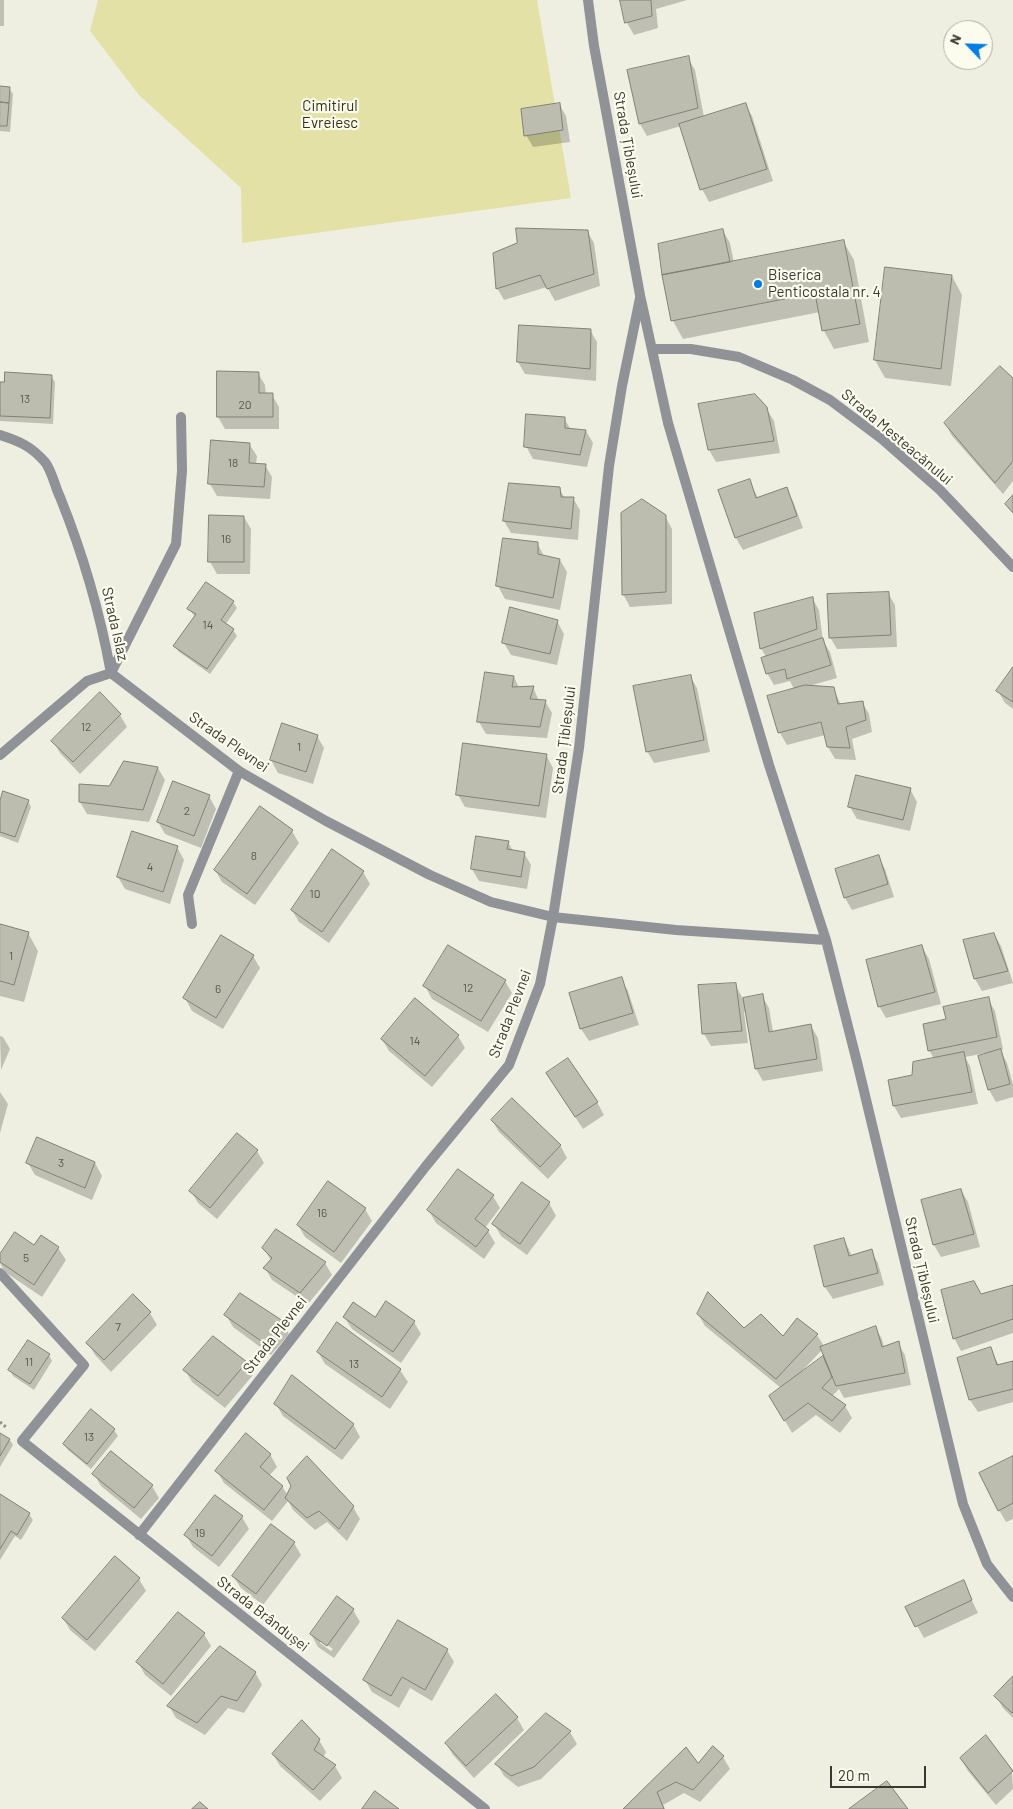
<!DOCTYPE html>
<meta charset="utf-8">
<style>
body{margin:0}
#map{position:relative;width:1013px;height:1809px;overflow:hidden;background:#efefe1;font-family:Barlow,sans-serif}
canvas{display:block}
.north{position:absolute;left:943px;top:20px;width:50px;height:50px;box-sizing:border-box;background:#fcfcee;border:1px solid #aeaea3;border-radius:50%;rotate:294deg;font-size:14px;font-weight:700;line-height:20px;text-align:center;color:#383832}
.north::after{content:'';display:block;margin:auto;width:18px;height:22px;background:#027de4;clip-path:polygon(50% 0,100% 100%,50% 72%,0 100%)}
.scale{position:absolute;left:830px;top:1766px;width:96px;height:22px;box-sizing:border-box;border:2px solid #383832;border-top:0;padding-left:6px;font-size:15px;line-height:18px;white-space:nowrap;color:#383832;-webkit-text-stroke:4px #fcfcee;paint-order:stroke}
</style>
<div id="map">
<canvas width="1013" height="1809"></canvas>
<div class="north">N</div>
<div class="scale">20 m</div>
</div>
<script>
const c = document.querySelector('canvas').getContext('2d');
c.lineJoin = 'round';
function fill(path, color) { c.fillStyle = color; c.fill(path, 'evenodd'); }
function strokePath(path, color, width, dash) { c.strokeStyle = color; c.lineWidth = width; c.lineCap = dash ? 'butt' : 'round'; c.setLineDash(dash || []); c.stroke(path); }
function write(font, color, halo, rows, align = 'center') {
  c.font = font + ' Barlow,sans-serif'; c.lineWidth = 4.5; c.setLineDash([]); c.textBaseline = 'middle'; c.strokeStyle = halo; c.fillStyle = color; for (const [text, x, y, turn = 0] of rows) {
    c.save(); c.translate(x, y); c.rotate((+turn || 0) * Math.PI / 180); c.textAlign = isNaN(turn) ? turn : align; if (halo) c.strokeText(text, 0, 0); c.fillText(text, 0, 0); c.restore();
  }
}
const green = new Path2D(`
 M98 0H537L571 198 242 243 241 188 139 95 90 31Z`);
const shadow = new Path2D(`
 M0 0H4V26H0Z
 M622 0H687L656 9 658 28 634 35 627 23Z
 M688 58 695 70 704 117 745 104 752 116 773 181 709 202 702 189 681 126 647 136 640 124 628 71Z
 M0 87 9 88 13 94 10 132 0 131Z
 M559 104 566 116 570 142 533 147 526 135Z
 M587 231 594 243 600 286 555 301 547 287 504 300 497 288Z
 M723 231 730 243 734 263 843 241 854 260 869 342 834 349 824 331 820 312 683 339 673 321Z
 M952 276 962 295 951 386 885 378 875 360Z
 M520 326 590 330 597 342 596 381 525 374 518 362Z
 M258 373 265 385 266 395H272L279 407V429H225L218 417Z
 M51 376 55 382 53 424 0 421V383Z
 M1013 379V481L1003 494 952 436 945 423Z
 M766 408 774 421 780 453 716 462 709 450Z
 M564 418 571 430 586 431 593 443 587 467 533 459 526 446Z
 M249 444 257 456 256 464 265 465 272 477 270 499 217 496 210 484Z
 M749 480 758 498 786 489 793 501 803 528 743 550 736 538 720 491Z
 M559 489 565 498H573L580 510 578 540 511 533 504 521Z
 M665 516 672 529V604L630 607 623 594Z
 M244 517 251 529 250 574H217L210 562Z
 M537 543 544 556 560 560 567 572 560 610 505 599 498 586Z
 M207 584 233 602 237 608 225 625 233 630 237 636 210 674 178 651 175 646 195 617 189 609Z
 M888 593 895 605 897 647 837 649 830 637Z
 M812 598 819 610 823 641 830 652 837 678 809 686 833 688 841 705 862 702 869 714 872 732 852 739 856 760 835 759 828 747 825 735 787 745 780 733 769 697 794 689 790 681 774 685 767 673 766 657 761 648Z
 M557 621 564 634 557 665 511 655 504 643Z
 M1013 669V709L1005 703 998 691Z
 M690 676 697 688 710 752 654 763 647 751Z
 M514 677 519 688 533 687 539 701H545L552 713 547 738 486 734 479 722Z
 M100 694 120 715 127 727 80 774 60 753 53 741Z
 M317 736 324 748 313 784 278 773 271 760Z
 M546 755 553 768 546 818 465 807 458 795Z
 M158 768 165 780 149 822 87 814 80 802 110 787Z
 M910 789 917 802 910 831 857 819 850 807Z
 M209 796 216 809 201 848 165 834 158 822Z
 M28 801 31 807 18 843 0 836V804Z
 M292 831 299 843 255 905 222 882 215 870Z
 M508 842 513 851 524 853 531 865 527 889 479 881 472 869Z
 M177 847 184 860 170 904 125 889 118 877Z
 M878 856 885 869 894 897 852 910 845 898 836 870Z
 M363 872 370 884 329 943 299 922 292 910Z
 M0 925 28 933 38 951 24 1002 0 996Z
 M994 934 1001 946 1013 983 982 991 975 979 964 941Z
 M922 947 929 959 941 1004 886 1018 879 1006Z
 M253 956 260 968 223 1029 192 1011 185 998Z
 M621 979 628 991 639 1025 589 1041 581 1029 571 994Z
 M505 981 512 993 488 1032 432 999 425 986Z
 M735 984 743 999 762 996 769 1008 773 1032 811 1026 818 1038 823 1071 763 1081 756 1069 746 1011 744 1012 748 1043 711 1046 704 1034 700 987Z
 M988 999 995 1011 1003 1049 1000 1050 1007 1063 1013 1084V1097L996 1102 989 1090 986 1053 965 1057 970 1066 978 1104 901 1118 894 1106 889 1081 913 1076 934 1059 929 1050 947 1020Z
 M0 1036 3 1037 10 1049 1 1070Z
 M458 1036 465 1048 432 1087 389 1051 382 1039Z
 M554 1085 597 1102 604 1115 583 1129Z
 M0 1092 8 1104 0 1133Z
 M492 1120 560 1145 567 1158 548 1179 499 1132Z
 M38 1139 95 1163 102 1176 92 1200 35 1175 28 1163Z
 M257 1151 264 1163 217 1219 198 1203 191 1191Z
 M961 1190 968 1202 980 1247 941 1257 934 1245 923 1201Z
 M493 1196 500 1208 485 1228 488 1231 495 1243 484 1259 436 1223 429 1211Z
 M549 1203 556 1216 527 1255 501 1236 494 1224Z
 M365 1209 372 1221 341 1263 305 1237 298 1225Z
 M41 1236 58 1248 66 1260 42 1297 5 1272 0 1263V1256L34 1247Z
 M844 1239 852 1256 871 1251 878 1263 884 1285 833 1299 825 1287Z
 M264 1248 325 1263 332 1275 308 1304 272 1280 265 1268 271 1261Z
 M1013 1287V1333L961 1351 954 1338 981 1295Z
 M150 1313 157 1325 111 1372 95 1355 88 1343Z
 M698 1314 744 1330 783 1338 797 1320 817 1335 824 1346 875 1327 882 1339 884 1347 898 1343 905 1355 911 1385 844 1398 839 1389 832 1396 845 1406 852 1418 840 1433 816 1415 792 1433 771 1396 781 1388 705 1326ZM822 1350 825 1356 803 1372 802 1371Z
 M226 1315 282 1322 289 1334 271 1355 233 1327Z
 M344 1317 414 1322 421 1334 401 1363 352 1329Z
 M337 1324 400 1370 408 1382 390 1409 325 1364 318 1352Z
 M990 1348 999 1365 1013 1362V1402L978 1412 970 1400 958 1359Z
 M49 1355 52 1361 34 1390 13 1376 10 1370Z
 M246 1362 253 1375 225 1408 192 1382 185 1370Z
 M276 1404 353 1424 360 1437 342 1460 283 1416Z
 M91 1411 114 1430 118 1436 91 1469 68 1450 64 1444Z
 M0 1434 9 1439 13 1445 0 1467Z
 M270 1454 277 1467 269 1476 282 1486 288 1496 353 1507 360 1519 347 1541 327 1522 315 1530 293 1510 288 1501 272 1521 224 1483 217 1471Z
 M1013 1457V1519L1006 1522 999 1510Z
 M94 1474 152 1486 159 1498 141 1519 101 1486Z
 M0 1496 29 1514 33 1520 21 1540 15 1536 0 1560Z
 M242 1517 249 1529 219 1567 193 1547 186 1535Z
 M294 1543 301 1555 263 1605 241 1588 233 1576Z
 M139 1579 146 1591 95 1651 70 1630 63 1618Z
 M963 1582 978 1613 924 1638 907 1608Z
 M353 1610 360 1622 334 1658 318 1647 311 1634ZM320 1640 333 1649 331 1651 320 1643Z
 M204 1634 211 1646 171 1696 145 1675 138 1662Z
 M447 1650 454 1662 432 1701 410 1688 399 1708 372 1692 365 1680Z
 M255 1672 262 1685 244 1713 228 1708 205 1735 176 1718 169 1706Z
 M1013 1678V1718L1003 1708 996 1696Z
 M496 1696 517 1718 524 1730 474 1778 453 1755 446 1743Z
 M546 1714 570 1732 577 1744 541 1779 518 1787 504 1776 497 1764Z
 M319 1740 326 1752 323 1758 335 1766 342 1778 320 1801 280 1766 273 1754Z
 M723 1757 730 1769 700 1802 684 1793 663 1805 665 1809H625L697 1765Z
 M961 1759 1012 1772 1013 1789 996 1805 968 1771Z`);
const building = new Path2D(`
 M620 0H651L652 16 625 23Z
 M689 56 698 108 639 124 627 70Z
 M0 86 10 87 9 103 0 102Z
 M0 102 9 103 7 126H0Z
 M560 103 563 130 524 136 521 109Z
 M746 103 767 169 700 190 679 124Z
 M516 228 588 230 594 274 547 289 540 275 496 289 493 253 517 243Z
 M723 229 730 262 662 275 658 244Z
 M844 240 860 324 822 331 815 293 671 321 662 275Z
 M885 267 952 275 941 369 874 360Z
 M519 325 591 329 590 369 517 362Z
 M1000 366 1013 378V461L995 483 944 423Z
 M217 371 259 372V393H273V417H217Z
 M5 372 52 375 50 418 0 416V382H4Z
 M755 394 767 407 774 441 708 450 698 404Z
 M526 414 565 417V428L586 430 580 455 524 447Z
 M211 440 250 443 249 463 266 464 264 487 208 484Z
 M750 479 756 498 787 487 797 516 735 538 718 490Z
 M509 483 560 487 561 497H574L571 529 503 521Z
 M1013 495V513L1005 504Z
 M642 499 666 515V592L622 595 621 513Z
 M209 515 244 516V562H208Z
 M503 538 538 542V554L560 559 553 598 496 586Z
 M206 582 234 601 221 620 234 629 207 669 173 646 196 614 187 609Z
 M889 592 891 635 829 638 827 594Z
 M813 597 817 629 760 649 754 613Z
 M510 607 558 620 550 654 502 643Z
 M823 638 831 665 787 679 785 669 766 674 761 658Z
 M1013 667V702L996 691Z
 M485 672 514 676 512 687 534 686 530 699 546 700 540 727 477 722Z
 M691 675 704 740 646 752 633 686Z
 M805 685 834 687 838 704 863 701 866 720 846 727 850 748 827 747 821 722 778 733 767 696Z
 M100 692 121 714 73 762 51 741Z
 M282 723 318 735 306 772 270 760Z
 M463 743 547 754 539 806 456 795Z
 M124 761 158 767 143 810 79 802V784L109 786Z
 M856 775 911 788 903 820 848 807Z
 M173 781 210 795 194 836 157 822Z
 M3 791 29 800 15 837 0 832V801Z
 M260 806 293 830 247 894 214 870Z
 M132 831 178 846 163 892 117 877Z
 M476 836 509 841 507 849 525 852 521 877 471 869Z
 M332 849 364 871 322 932 291 910Z
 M879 855 888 884 844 898 835 869Z
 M0 924 29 932 14 985 0 981Z
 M994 933 1008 971 974 979 963 940Z
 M221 935 254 955 216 1018 183 998Z
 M448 945 506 980 481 1021 423 986Z
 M922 945 935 992 878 1007 866 960Z
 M622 977 633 1013 580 1029 569 993Z
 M736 983 742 1031 702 1034 698 985Z
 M763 994 769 1032 811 1024 817 1059 755 1069 743 998Z
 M989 997 997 1037 928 1051 923 1024 946 1019 943 1007Z
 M415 998 459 1035 425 1076 381 1039Z
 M1001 1049 1010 1084 988 1090 978 1056Z
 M964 1052 972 1092 893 1106 888 1080 912 1075 913 1062Z
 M568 1058 598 1102 575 1117 546 1073Z
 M512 1098 561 1145 540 1167 491 1120Z
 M237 1133 258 1150 210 1208 189 1191Z
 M37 1137 95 1162 85 1188 26 1163Z
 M458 1169 494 1195 475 1219 489 1230 476 1247 427 1210Z
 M328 1181 366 1208 334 1252 297 1225Z
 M522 1182 550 1202 520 1244 492 1224Z
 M961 1189 974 1234 933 1245 921 1200Z
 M276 1229 326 1262 300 1293 263 1268 272 1258 262 1248Z
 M15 1232 34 1245 41 1235 59 1247 34 1285 0 1262V1254Z
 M844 1238 849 1256 872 1249 878 1273 824 1287 814 1246Z
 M974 1281 981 1294 1013 1285V1319L953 1339 941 1290Z
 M708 1292 744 1328 761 1314 783 1336 797 1318 818 1334 776 1379 697 1314Z
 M240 1293 283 1321 264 1343 224 1315Z
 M133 1294 151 1312 104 1360 86 1343Z
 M386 1301 415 1321 393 1352 343 1317 353 1302 375 1317Z
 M337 1322 401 1369 382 1397 317 1352Z
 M876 1326 882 1347 899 1341 905 1373 836 1386 820 1347Z
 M213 1336 247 1362 218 1396 183 1370Z
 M28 1340 50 1354 30 1384 8 1370Z
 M991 1347 997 1365 1013 1361V1389L969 1400 957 1358Z
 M823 1356 832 1377 822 1388 846 1405 832 1421 808 1403 784 1421 769 1396Z
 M292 1375 354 1424 335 1449 274 1404Z
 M91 1409 115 1429 87 1464 63 1444Z
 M0 1433 10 1439 0 1456Z
 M246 1433 271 1454 260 1467 283 1486 264 1510 215 1471Z
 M111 1451 153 1485 134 1508 92 1474Z
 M307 1456 354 1506 339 1529 319 1511 307 1518 285 1498 291 1486 287 1478Z
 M1013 1456V1503L998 1511 979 1473Z
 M0 1494 30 1513 17 1535 11 1531 0 1549Z
 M215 1495 243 1516 212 1556 184 1535Z
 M271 1524 295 1542 256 1594 232 1576Z
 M115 1556 140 1578 87 1640 62 1618Z
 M964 1580 972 1600 915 1627 905 1607Z
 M337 1596 354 1609 327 1646 310 1634Z
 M178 1612 205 1633 163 1684 136 1662Z
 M398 1620 448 1649 425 1690 402 1677 391 1696 363 1680Z
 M220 1646 256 1672 237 1701 221 1696 197 1723 167 1706Z
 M1013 1676V1712L1012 1713 994 1696Z
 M496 1694 518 1717 466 1766 445 1743Z
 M546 1713 571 1731 534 1767 511 1776 495 1764Z
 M302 1720 320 1739 314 1750 336 1765 313 1790 272 1754Z
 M986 1735 1013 1771 988 1793 960 1758Z
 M713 1746 724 1756 693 1790 676 1782 657 1792 664 1809H623L686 1747 698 1763Z
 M887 1781 908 1809H849Z
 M375 1791 399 1809H362Z
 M200 1802 208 1809H192Z`);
const path = new Path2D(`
 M0 1422 7 1428`);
const lane = new Path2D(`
 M192 924 188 895 239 771`);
const street = new Path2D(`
 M588 0 594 46 640 295 668 423 769 765 826 940 858 1066 963 1504 987 1564 1013 1597
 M640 298 622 386 609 466 579 748 553 917 676 930 826 940
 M652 349H691L739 357 793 380 830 400 882 439 940 490 1013 567
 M0 435C19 441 31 446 45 462 52 471 55 487 60 497 83 554 100 613 111 673
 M111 673 239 771 326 821 430 875 491 902 553 917 540 984 509 1065 426 1166 139 1535
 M111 673 176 544 182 471 181 417
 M0 755 87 681 111 673
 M0 1273 84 1365 22 1441 485 1809`);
const markers = [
 [758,284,5,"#027de4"]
];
const numberNames = [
 ["13",25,399],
 ["20",245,405],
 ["18",233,463],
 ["16",226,539],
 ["14",208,625],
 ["12",86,727],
 ["1",299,747],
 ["2",187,811],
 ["8",254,856],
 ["4",150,867],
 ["10",315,894],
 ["1",11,956],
 ["12",468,988],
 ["6",218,989],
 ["14",415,1041],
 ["3",61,1163],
 ["16",322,1213],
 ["5",26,1258],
 ["7",118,1327],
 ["11",29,1362],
 ["13",354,1364],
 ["13",89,1437],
 ["19",200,1533]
];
const parkNames = [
 ["Cimitirul",330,106],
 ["Evreiesc",330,123]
];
const streetNames = [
 ["Strada Țibleșului",628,145,80],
 ["Strada Mesteacănului",897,437,40],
 ["Strada Islaz",115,624,77],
 ["Strada Țibleșului",564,740,-83],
 ["Strada Plevnei",229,742,35],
 ["Strada Plevnei",510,1014,-69],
 ["Strada Țibleșului",922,1270,77],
 ["Strada Plevnei",275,1335,-52],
 ["Strada Brândușei",263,1614,38]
];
const poiNames = [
 ["Biserica",768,275],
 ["Penticostala nr. 4",768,292]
];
fill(green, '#e3e1a5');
fill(shadow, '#0003');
fill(building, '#bcbcaf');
strokePath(building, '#818174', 1);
strokePath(path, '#929288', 3, [2.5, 2.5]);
strokePath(lane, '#8f9397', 10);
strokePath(street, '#8f9397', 10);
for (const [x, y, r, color] of markers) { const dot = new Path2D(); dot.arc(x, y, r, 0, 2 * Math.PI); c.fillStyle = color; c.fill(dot); strokePath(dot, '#fcfcee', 2); }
write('12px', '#595951', null, numberNames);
write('15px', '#323113', '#fcfcee', parkNames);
write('15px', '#383832', '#fcfcee', streetNames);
write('15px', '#383832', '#fcfcee', poiNames, 'left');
</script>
